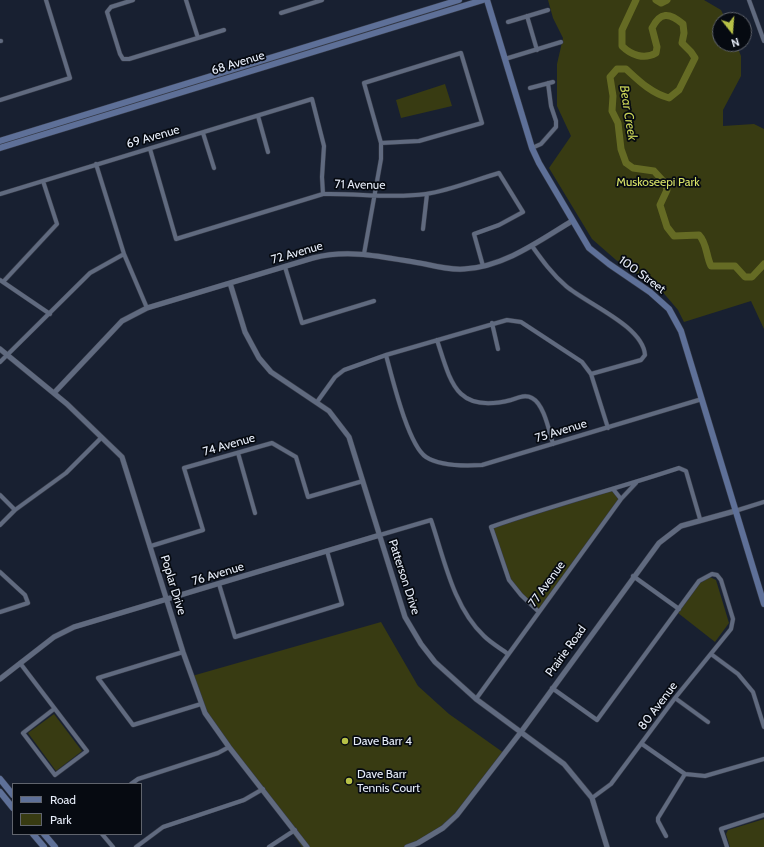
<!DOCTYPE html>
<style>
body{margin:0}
#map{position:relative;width:764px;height:847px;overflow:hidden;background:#182031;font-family:Cabin,sans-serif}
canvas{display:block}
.legend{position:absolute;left:12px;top:783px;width:130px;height:52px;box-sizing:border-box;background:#060a11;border:1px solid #60646d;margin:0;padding:5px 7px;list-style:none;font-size:12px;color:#e6ecf8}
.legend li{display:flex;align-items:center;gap:8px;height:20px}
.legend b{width:20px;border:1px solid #60646d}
.north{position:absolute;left:712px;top:12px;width:40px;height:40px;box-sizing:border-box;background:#060a11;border:1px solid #60646d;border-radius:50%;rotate:163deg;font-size:11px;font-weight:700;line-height:16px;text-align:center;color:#e6ecf8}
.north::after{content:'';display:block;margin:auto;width:14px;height:18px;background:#b7c147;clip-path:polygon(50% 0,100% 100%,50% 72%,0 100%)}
</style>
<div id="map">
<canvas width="764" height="847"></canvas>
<ul class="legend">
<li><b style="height:5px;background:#5e7098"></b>Road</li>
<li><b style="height:11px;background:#383b12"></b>Park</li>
</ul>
<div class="north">N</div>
</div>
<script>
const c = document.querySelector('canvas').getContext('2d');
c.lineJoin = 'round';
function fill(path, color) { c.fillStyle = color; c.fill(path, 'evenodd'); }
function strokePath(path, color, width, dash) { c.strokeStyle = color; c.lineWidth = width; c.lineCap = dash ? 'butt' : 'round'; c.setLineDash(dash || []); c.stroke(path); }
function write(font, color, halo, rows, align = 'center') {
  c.font = font + ' Cabin,sans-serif'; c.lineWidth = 3.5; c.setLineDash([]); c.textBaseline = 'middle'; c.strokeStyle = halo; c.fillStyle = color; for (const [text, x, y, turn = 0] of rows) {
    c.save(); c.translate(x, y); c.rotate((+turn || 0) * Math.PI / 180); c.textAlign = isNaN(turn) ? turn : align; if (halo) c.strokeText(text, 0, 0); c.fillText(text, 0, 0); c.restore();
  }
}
const green = new Path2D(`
 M548 0H704L721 10 726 20H720V44H736L741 56V76L723 110V126L754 124 764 129V329L751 301 684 322 678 310 661 290 616 260 592 239 549 168 571 136 557 106V64L563 38 553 18Z
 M445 84 452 106 401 118 396 100Z
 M613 489 621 499 539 612 509 580 491 527Z
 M710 577 716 580 729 623 715 642 678 613 700 583Z
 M381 622 418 686 449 714 504 753 457 816 437 831 410 847H302L263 789 205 713 192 676Z
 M54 714 82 751 56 771 28 733Z
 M764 819V847H730L726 834 728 830Z`);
const river = new Path2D(`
 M636 0 622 30V46C631 55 644 60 656 53L657 47 652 28C660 12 669 12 683 24L684 33 682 43 691 52 695 58 679 90 669 98C651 93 639 81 626 69H617L610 77 613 96 612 111 618 123 621 149 626 163 633 168 654 171 665 183 667 190 660 205 667 227 674 236 699 235C707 243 706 256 711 266H735L745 277H752L764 264
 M656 0 661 3 667 0`);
const minor = new Path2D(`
 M133 0 111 7 107 12 120 54 123 59H129L224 30
 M186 0 198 38
 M749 0 764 41
 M281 13 322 0
 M527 16 537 50
 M508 22 548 10
 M0 41H1
 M505 59 561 42
 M530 88 553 82
 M0 100 70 78 46 0
 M258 116 268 152
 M203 133 214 168
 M532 148 541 144 556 127V121L551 106 548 83
 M150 149 176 239 323 194C357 193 392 199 426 194 448 191 478 179 499 173L523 212 499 225 474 234 483 266
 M96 164 124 254 147 308
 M0 194 312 99 324 146 322 177 323 194
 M423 229 427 194
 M532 246C542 260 552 274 566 286 587 304 643 326 645 355L641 360 591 374
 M364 254 381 159V143L364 83 461 53 482 123 419 141 381 143
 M285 267 302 323 374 301
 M0 280 50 314
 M3 282 57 224 43 181
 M492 323 498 349
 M437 340C451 383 456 414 511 400 517 398 525 394 532 398 544 404 549 431 553 444
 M386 355C392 377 408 445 426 457 440 466 466 466 482 465L702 399
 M0 362 90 273 124 254
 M317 402 335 377 344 370 386 355 507 320 521 322 582 362 591 374 608 428
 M238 453 255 513
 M613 489 621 499
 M0 495 15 510
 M735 511 764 502
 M0 525 15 510 66 473 101 438
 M380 535 431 520C444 558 453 607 484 636 491 643 500 648 508 654
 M151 546 203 530 184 468 272 443 296 457 308 497 363 481
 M0 572 25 595 28 603 0 612
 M633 576 679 609
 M219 584 235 637 342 604 327 551
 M539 612 521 595 509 580 491 527C553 505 616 489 679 468L686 471 700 519
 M183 652 98 678 133 725 201 704
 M711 654 738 674 753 692 764 727
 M20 663 87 751 55 775 23 733 54 709
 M552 688 597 720 699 581 712 574 717 575 721 580 733 619 731 629 675 698 611 784 592 798
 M675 698 708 722
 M476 699 621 499 636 483
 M642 744 685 774 705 776 764 759
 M131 784 138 779 218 753 229 747
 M102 834 113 847
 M666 836 658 821V818L685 774
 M136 847 163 827 244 800 263 789
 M269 847 295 830
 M727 847 721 829 764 815`);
const tertiary = new Path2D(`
 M230 283 245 332 259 358 271 372 329 411 349 437 405 617 421 644 435 662 476 699 564 764 592 798 607 847
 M0 349 67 404 122 457 183 652 205 713 229 747 307 847
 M54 393 122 321 147 308 313 258C351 248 387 258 425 264 438 267 451 270 464 269 504 267 539 241 572 221
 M0 679 54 637 74 627 380 535
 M407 847 418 843 443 828 457 815 521 732 659 543 681 526 735 511`);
const secondary = new Path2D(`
 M487 0 532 148 539 163 589 248 609 264 650 292 669 309 681 331 764 604
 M0 141 459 0
 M0 148 483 0
 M0 779 13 795
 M0 792 13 808
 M33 834 44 847
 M44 834 55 847`);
const markers = [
 [345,741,4,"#b7c147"],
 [349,781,4,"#b7c147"]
];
const streetNames = [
 ["68 Avenue",238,63,-17],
 ["69 Avenue",153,137,-16],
 ["71 Avenue",360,185,1],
 ["72 Avenue",297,253,-16],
 ["100 Street",642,275,36],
 ["75 Avenue",561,431,-17],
 ["74 Avenue",229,445,-16],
 ["76 Avenue",218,574,-17],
 ["Patterson Drive",404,577,72],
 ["77 Avenue",547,584,-54],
 ["Poplar Drive",173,585,73],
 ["Prairie Road",566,651,-54],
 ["80 Avenue",658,706,-53]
];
const parkNames = [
 ["Muskoseepi Park",658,182]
];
const poiNames = [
 ["Dave Barr 4",353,741],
 ["Dave Barr",357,774],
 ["Tennis Court",357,788]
];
const waterNames = [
 ["Bear Creek",628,113,81]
];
fill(green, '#383b12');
strokePath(river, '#656b24', 7);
strokePath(minor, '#363b49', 5);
strokePath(tertiary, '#363b49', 6);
strokePath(secondary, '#363b49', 7);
strokePath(minor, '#606a7f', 4);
strokePath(tertiary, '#606a7f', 5);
strokePath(secondary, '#5e7098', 6);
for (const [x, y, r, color] of markers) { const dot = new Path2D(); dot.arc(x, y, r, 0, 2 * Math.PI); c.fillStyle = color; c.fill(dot); strokePath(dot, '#060a11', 1.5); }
write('12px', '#e6ecf8', '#060a11', streetNames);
write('12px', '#d7e267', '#060a11', parkNames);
write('12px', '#e6ecf8', '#060a11', poiNames, 'left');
write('italic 13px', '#c7d156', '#060a11', waterNames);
</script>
